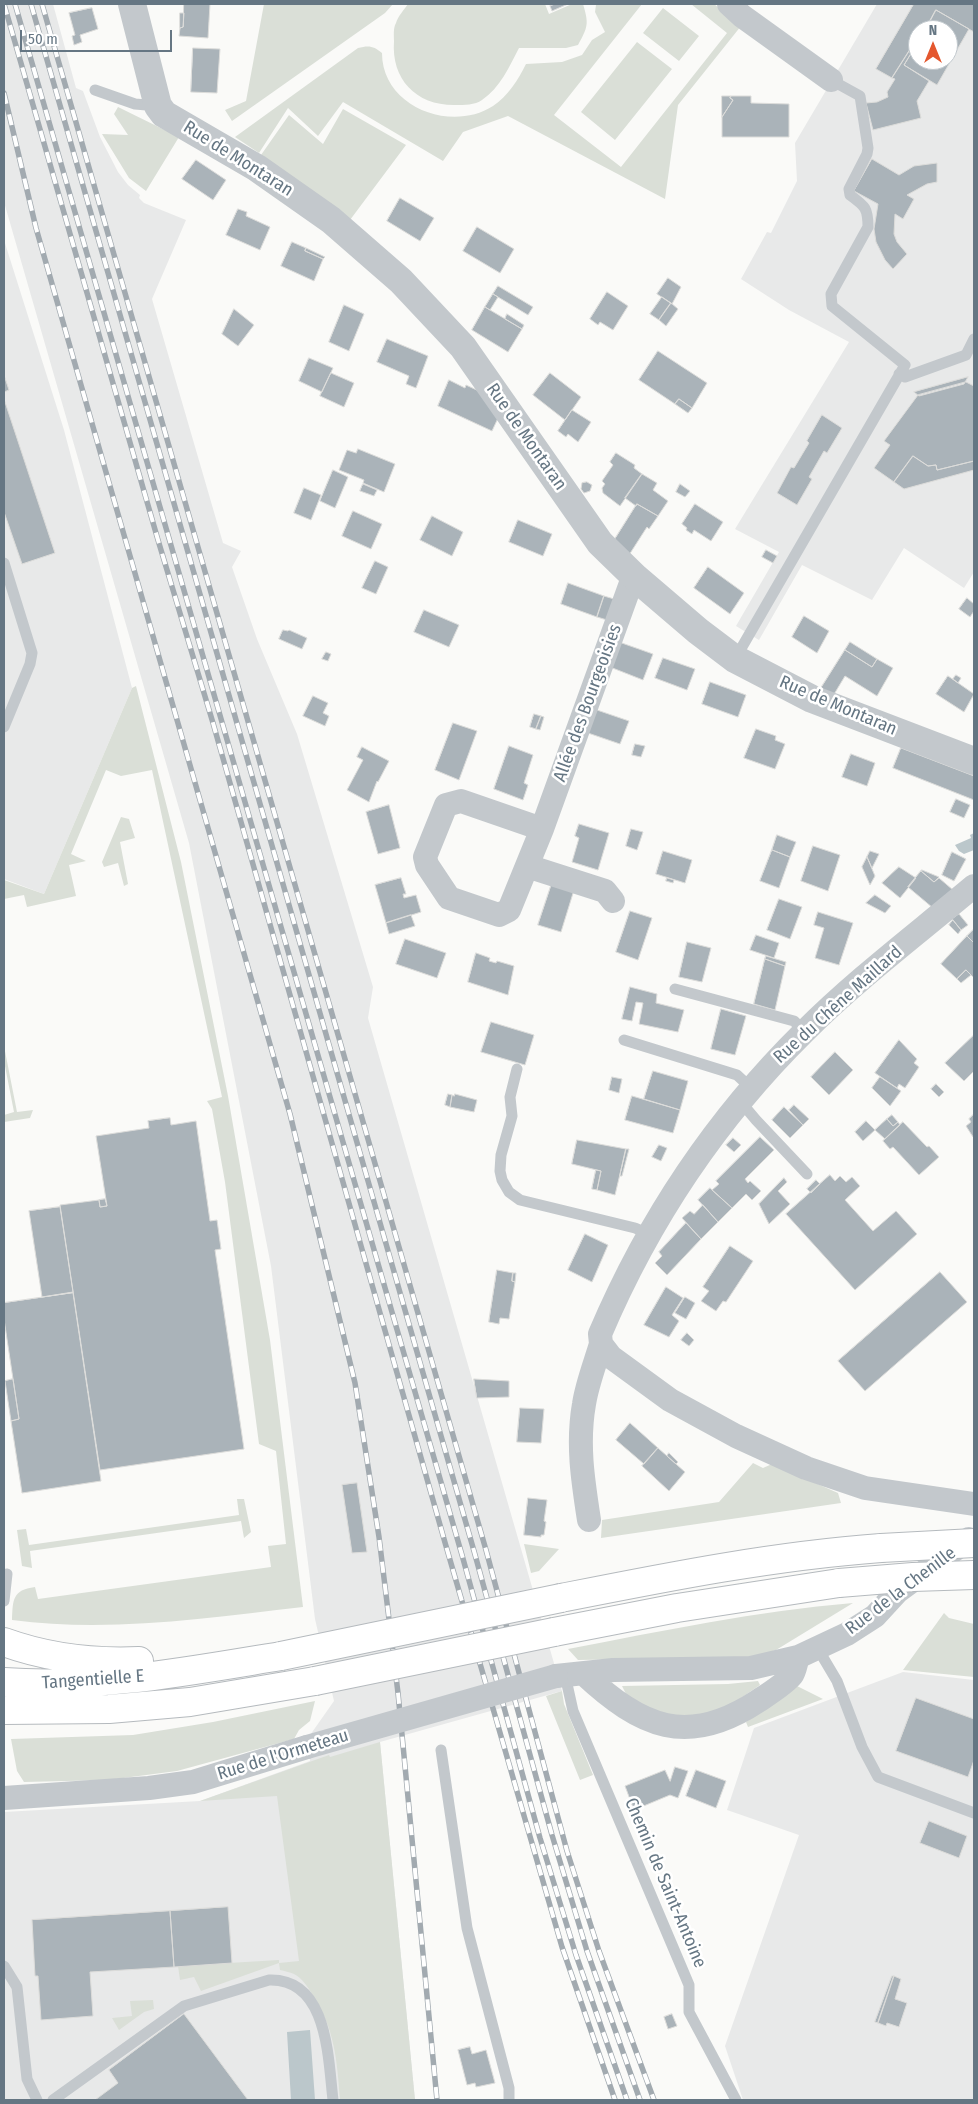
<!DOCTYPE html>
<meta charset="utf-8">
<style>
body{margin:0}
#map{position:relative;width:978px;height:2104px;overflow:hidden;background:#fafaf8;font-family:"Fira Sans Condensed",sans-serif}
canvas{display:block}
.frame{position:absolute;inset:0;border:5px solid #657683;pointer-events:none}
.north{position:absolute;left:908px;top:20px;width:50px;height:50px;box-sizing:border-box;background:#fff;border:1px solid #c1c8cd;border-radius:50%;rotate:0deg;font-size:14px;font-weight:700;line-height:20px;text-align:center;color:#657683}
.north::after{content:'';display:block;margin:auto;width:18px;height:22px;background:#e4572e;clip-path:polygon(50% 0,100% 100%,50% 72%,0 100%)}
.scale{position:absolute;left:20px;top:30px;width:152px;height:22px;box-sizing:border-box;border:2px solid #657683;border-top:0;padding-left:6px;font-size:15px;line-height:18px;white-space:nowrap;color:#657683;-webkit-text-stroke:4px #fff;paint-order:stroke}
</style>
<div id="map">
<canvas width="978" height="2104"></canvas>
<div class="frame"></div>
<div class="north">N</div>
<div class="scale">50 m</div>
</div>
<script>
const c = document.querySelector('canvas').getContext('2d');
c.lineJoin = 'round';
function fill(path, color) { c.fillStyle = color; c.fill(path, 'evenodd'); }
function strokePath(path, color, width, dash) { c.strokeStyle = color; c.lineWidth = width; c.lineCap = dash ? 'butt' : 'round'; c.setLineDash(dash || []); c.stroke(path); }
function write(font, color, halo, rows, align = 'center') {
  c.font = font + ' "Fira Sans Condensed",sans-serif'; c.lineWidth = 5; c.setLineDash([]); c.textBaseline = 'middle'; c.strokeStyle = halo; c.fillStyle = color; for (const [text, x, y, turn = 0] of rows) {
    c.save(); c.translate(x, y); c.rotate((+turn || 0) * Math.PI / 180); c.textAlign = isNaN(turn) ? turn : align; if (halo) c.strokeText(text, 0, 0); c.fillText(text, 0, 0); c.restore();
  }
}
const built = new Path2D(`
 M4 4H53L76 88 83 91 100 137 118 172 128 185 140 195 139 198 144 203 186 220 152 299 223 543 241 551 232 567 257 639 297 734 373 987 368 1018 562 1691 380 1742 415 2100H4V1812L200 1801 310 1761 308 1738 334 1701 315 1619 271 1266 189 843 4 202Z
 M877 4H974V572L964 588 904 548 872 600 802 565 759 640 736 626 779 552 735 529 849 342 789 310 741 279 767 232 771 233 797 181 795 143ZM918 30H948V60H918Z
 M4 240 64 430 132 688 44 894 4 879Z
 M903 1672 974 1680V2100H743L725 2046 799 1835 727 1810 754 1728Z`);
const green = new Path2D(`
 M264 4H393L385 13 232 121 225 110 246 101Z
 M408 4H545L549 14 572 4H583C589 24 588 27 578 45L566 48H519C509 67 500 88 482 100 475 105 464 105 456 105 417 106 391 80 394 41 394 36 393 28 396 23 398 16 404 10 408 4Z
 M642 4 554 115 621 167 727 33 691 4H714L741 26 678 105 665 199 508 116 463 132 443 161 343 102 318 136 288 108 259 153 235 137 358 48C369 45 374 46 382 53 382 107 451 133 493 106 508 96 518 80 526 64L562 62 582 55 592 40 605 32 595 12 596 5Z
 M663 8 699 36 679 61 643 33Z
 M637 42 672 69 615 140 581 112Z
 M118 107 179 137 146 191 129 178 102 134 128 135 114 114Z
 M343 109 406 145 350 220 261 155 289 115 323 144Z
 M136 686 181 862 228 1096 270 1340 303 1607C206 1618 109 1633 12 1620 13 1600 12 1590 35 1587L38 1599 271 1567 268 1546 286 1544 276 1451 259 1444 225 1182 212 1109 207 1101 222 1097 152 770 121 776 106 770 71 854 86 861 69 865 76 896 27 907 24 895 4 899V880L44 894 132 688Z
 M121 817 129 819 135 838 120 842 128 884 124 886 118 863 104 867 102 862Z
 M4 1046 17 1112 33 1110 30 1118 4 1122V1115L14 1112 4 1061Z
 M753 1463 763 1468 772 1464 838 1493 841 1503 601 1538 602 1520 719 1502Z
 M237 1499H244L251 1532 244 1538 241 1521 30 1551 32 1568 22 1566 17 1530 26 1529 29 1545 239 1515Z
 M524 1544 559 1549 539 1571 531 1573Z
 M853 1603 776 1650 754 1657 578 1660 568 1649C662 1631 757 1611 853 1603Z
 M944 1613 949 1618 974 1624V1677L903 1670Z
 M758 1681 760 1685 716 1715 657 1716 626 1694 622 1686 728 1684Z
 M797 1686 823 1699 748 1727 746 1722Z
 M562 1691 564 1704 593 1775 580 1780 546 1696Z
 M315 1701 310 1721 299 1730 294 1739 177 1771 108 1780 24 1782 17 1771 11 1739 133 1735 213 1722Z
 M380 1742 415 2100H340C337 2060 335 2029 312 1994 308 1987 302 1978 294 1974 290 1972 284 1971 280 1970L279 1963 201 1991 194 1977 180 1980 178 1966 279 1960V1963L299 1961 277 1796 200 1801 329 1755 330 1757Z
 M153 2000 154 2009 144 2012 119 2030 112 2018 132 2016 130 2001Z`);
const water = new Path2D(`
 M974 833V850L964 854 959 851 955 845 971 838 970 835Z
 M310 2030 315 2100H291L287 2032Z`);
const building = new Path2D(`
 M184 4H210L208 38 179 36 180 28 183 27Z
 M556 4H568L552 11 550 6Z
 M914 4H974V32L936 10 929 23 927 22 922 30H918V37L892 78 876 69Z
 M92 8 98 29 80 35 82 42 74 45 72 36 75 35 69 13Z
 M936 10 969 29 937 85 904 65 918 42V60H948V30H925Z
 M180 13H184L183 27 180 28Z
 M918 37V42L904 65 929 81 917 101 921 118 873 130 866 103 877 102 888 97 887 92 895 79 892 78Z
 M193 48 220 49 217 93 191 92Z
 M722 96H731L730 98 733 100 722 117Z
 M731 96H751V103L789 104V137H722V117L733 100 730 98Z
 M872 159 899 175 914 166 937 163V182L927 184 907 195 914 199 903 219 895 214 894 234 897 242 907 254 893 269 885 260 876 242 874 229 878 204 854 191Z
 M196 160 226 180 213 200 182 179Z
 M400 198 434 218 420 241 387 221Z
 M238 209 247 212 246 216 270 227 260 250 226 235Z
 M477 227 514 249 500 273 463 251Z
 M292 242 306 248 305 251 323 259 314 281 281 266Z
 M306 248 325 257 323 259 305 251Z
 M668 278 681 287 672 304 657 294Z
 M498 286 533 307 528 315 493 294Z
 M607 292 628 306 613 330 600 322 598 325 590 319Z
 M493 294 498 297 490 310 485 307Z
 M662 297 671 303 659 320 650 314Z
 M671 303 678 309 666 326 659 320Z
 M344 305 364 314 349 351 329 342Z
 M485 307 522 329 508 352 472 330Z
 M234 309 254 325 238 346 222 334Z
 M507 314 524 325 522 329 505 319Z
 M387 339 428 356 416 388 406 384 409 376 377 362Z
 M658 351 707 383 692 408 679 399 675 404 639 380Z
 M309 358 333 368 322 392 299 381Z
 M331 373 354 383 344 407 320 396Z
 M550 373 581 397 565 420 533 395Z
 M4 375 9 390 4 392Z
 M968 377 964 384 919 396 914 392Z
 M449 380 465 388 466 385 483 393 499 416 492 431 438 406Z
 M966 382 974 386V461L937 470 936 465 928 466 913 456 894 482 874 468 890 445 884 441 918 395Z
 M4 399 55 553 22 564 4 512Z
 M679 399 692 408 688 413 675 404Z
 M572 410 591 422 578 442 568 434 566 437 558 431Z
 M822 415 842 428 827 453 824 451 809 477 812 479 797 505 777 493 791 467 794 468 809 443 807 441Z
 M358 449 395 464 384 492 363 483 364 480 339 470 347 450 356 453Z
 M616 453 635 465 634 468 642 474 620 506 603 493 602 488 605 484 602 481 613 465 610 462Z
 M913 456 928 466 936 465 937 470 974 461V470L904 489 894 482Z
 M333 470 348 477 335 508 320 501Z
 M642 474 657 483 653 490 668 501 658 516 637 504 636 506 625 498Z
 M587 482 592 485 590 491 584 493 581 489 582 483Z
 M363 484 377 490 374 496 360 491Z
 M680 484 690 491 685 497 676 492Z
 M304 488 321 495 311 520 294 513Z
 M637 504 658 516 649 529 647 527 629 555 615 539Z
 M695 504 723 522 711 541 694 530 692 534 686 530 687 528 682 524Z
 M353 511 382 524 371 549 342 536Z
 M432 516 463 532 452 556 420 540Z
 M518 520 552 534 543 556 509 542Z
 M766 550 777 556 773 563 762 557Z
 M375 561 388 567 376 594 362 588Z
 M708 567 744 593 730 614 694 588Z
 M568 583 604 596 597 617 561 604Z
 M604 596 614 599 607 620 597 617Z
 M967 598 974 604V611L970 617 959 609Z
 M424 610 459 625 449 647 414 632Z
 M804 616 829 631 817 653 792 637Z
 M283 630 288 631 289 630 307 638 302 649 279 639Z
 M619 642 653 654 643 680 610 667Z
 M850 642 877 659 872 667 845 650Z
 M845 650 872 667 877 659 893 668 877 696 845 676 833 696 821 688Z
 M326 652 331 654 328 661 322 659Z
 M663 658 695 669 687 690 655 678Z
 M956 675 961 678 958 683 953 679Z
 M948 676 974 694 964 712 936 694Z
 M710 682 746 695 738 717 702 704Z
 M313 696 328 703 323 713 329 716 325 726 303 716Z
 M594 709 629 721 620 744 585 732Z
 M534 714 541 716 536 729 530 727Z
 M541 716 544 717 540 730 536 729Z
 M453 723 477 731 459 780 435 770Z
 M756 729 776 736 775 740 785 744 775 769 744 758Z
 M635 744 645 746 641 757 632 755Z
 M509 746 533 755 524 783 528 785 523 800 494 789Z
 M362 747 389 761 378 782 377 781 369 802 347 790 363 760 357 757Z
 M901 748 974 776V800L893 768Z
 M851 754 875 763 867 786 842 777Z
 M956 799 970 805 964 818 950 812Z
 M389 805 400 848 378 854 366 812Z
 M579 824 609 833 598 870 572 862 579 838 575 836Z
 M631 829 643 832 637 850 626 846Z
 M777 835 796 842 790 857 772 850Z
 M813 846 840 855 828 891 801 881Z
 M772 850 790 857 779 888 760 881Z
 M663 851 692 860 685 883 656 874Z
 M870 851 879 854 872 868 867 857Z
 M952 852 966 859 954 881 942 875Z
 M867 857 875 876 870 885 862 867Z
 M899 867 916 878 900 898 882 883Z
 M922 870 939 877 934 882 921 871Z
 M921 871 934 882 939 878 953 890 933 908 908 887Z
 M401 878 406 894H403L404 898 416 895 421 912 386 923 375 885Z
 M667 878 674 880 673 883 666 881Z
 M552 883 574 890 561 932 538 925Z
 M875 895 891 906 885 913 866 903Z
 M779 899 802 907 790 939 767 930Z
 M630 911 652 918 638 960 616 952Z
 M818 912 853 923 839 965 815 958 824 928 814 925Z
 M959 914 968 925 961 930 952 919Z
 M411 915 415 926 389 934 386 923Z
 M953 920 961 930 958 934 949 925Z
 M974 929V943L967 936Z
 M756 935 779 943 774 958 750 950Z
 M967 936 974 943V978L966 970 957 979 941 964Z
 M405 939 446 953 437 978 396 964Z
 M687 942 711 948 702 982 679 977Z
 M476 953 490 958 489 961 496 963 497 961 514 966 508 995 468 982Z
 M766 956 786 962 785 966 765 959Z
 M765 959 785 966 775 1010 754 1004Z
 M966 970 971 975 961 983 957 979Z
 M630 987 657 994 656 1003 684 1010 678 1032 639 1024 643 1003 636 1002 632 1021 622 1019Z
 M721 1009 746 1016 735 1055 711 1049Z
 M491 1022 534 1035 525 1065 481 1052Z
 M974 1035V1071L964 1081 945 1063Z
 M899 1040 917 1059 914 1063 919 1067 905 1088 899 1084 897 1088 875 1073Z
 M835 1052 853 1070 829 1095 811 1077Z
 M653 1071 688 1081 680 1110 644 1099Z
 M612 1077 622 1079 619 1093 609 1090Z
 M880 1077 901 1091 890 1106 872 1088Z
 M936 1084 944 1092 939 1097 931 1089Z
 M448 1094 452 1095 450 1107 445 1105Z
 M455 1094 477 1100 474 1112 450 1107 452 1095 454 1096Z
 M632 1096 680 1110 673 1133 625 1120Z
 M794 1105 809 1119 803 1125 789 1110Z
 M784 1107 803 1125 790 1138 772 1120Z
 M974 1114V1136L973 1137 966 1126 971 1122 969 1119Z
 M892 1115 898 1122 893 1126 887 1119Z
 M170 1118 171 1125 196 1121 210 1221 217 1220 221 1249 215 1250 244 1449 100 1470 60 1205 99 1200 100 1207 107 1206 96 1136 149 1128 148 1121Z
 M887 1119 893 1126 898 1122 900 1125 885 1139 875 1130Z
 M866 1121 875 1130 863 1141 855 1132Z
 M903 1122 927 1147 929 1146 939 1157 919 1175 893 1147 890 1149 883 1141Z
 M760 1137 774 1150 745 1179 748 1183 750 1181 761 1191 752 1200 746 1194 732 1208 712 1190 719 1184 716 1181Z
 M733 1138 741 1145 734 1152 726 1145Z
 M577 1140 626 1149 615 1195 597 1190 601 1171 572 1164Z
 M659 1145 667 1148 661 1161 652 1157Z
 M626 1149H629L622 1176H620Z
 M596 1170 601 1171 597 1190 592 1189Z
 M830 1175 835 1181 840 1176 846 1182 852 1177 860 1186 845 1200 873 1231 896 1211 917 1234 855 1290 786 1214Z
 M784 1178 787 1182 778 1191 790 1204 769 1224 759 1204Z
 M816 1180 820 1184 811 1193 807 1189Z
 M710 1188 732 1208 718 1222 698 1200Z
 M105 1199 107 1206 100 1207 99 1200Z
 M703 1205 718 1222 701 1239 682 1218 690 1211 694 1214Z
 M60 1207 73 1292 42 1297 29 1211Z
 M686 1223 701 1239 667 1275 655 1263 662 1256 659 1252Z
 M585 1234 608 1245 592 1282 568 1270Z
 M730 1246 753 1261 726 1302 723 1301 716 1311 701 1301 709 1291 703 1287Z
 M497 1270 513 1273 512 1281 515 1282 509 1319 500 1318 499 1324 489 1322Z
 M940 1272 967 1302 865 1391 838 1361Z
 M513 1273H516L515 1282 512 1281Z
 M666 1287 683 1298 672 1315 679 1321 669 1337 644 1325Z
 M73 1293 101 1481 22 1493 11 1421 19 1419 4 1319V1303Z
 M685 1297 695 1303 686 1319 675 1313Z
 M687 1333 694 1340 689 1346 681 1340Z
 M13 1379 19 1419 11 1421 5 1381Z
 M474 1379 509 1381V1397L477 1398Z
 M520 1408 544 1409 541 1443 517 1442Z
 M630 1423 658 1448 644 1464 616 1440Z
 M658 1448 685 1472 669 1491 642 1466Z
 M669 1453 678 1462 676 1464 667 1456Z
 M357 1483 367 1552 352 1553 342 1485Z
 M528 1498 547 1500 544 1521 546 1522 544 1535H541V1537L524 1535Z
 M916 1698 974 1719V1760L968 1777 896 1751Z
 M675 1767 688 1771 678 1798 670 1795 634 1810 625 1786 665 1770 670 1781Z
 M696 1770 726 1781 716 1808 686 1796Z
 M929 1821 967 1836 959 1858 920 1843Z
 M228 1907 232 1963 174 1967 170 1911Z
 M170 1911 174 1967 90 1972 93 2016 41 2020 38 1976H35L32 1920Z
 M892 1976H894L878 2023 875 2022Z
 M894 1976 901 1979 895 1999 907 2003 899 2027 887 2023 886 2026 878 2023Z
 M184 2014 248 2100H95L118 2083 109 2070Z
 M672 2014 677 2026 668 2029 664 2017Z
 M470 2047 472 2054 486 2050 495 2083 476 2087 475 2083 467 2085 458 2050Z`);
const service = new Path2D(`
 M95 90 135 104 158 106
 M899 374 905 377 966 355 974 339
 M4 563 32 653 30 664 4 727
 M735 659 905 365 832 306 831 294 868 227C868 208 865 206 850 195L849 189 867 154 868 148 860 96 831 80
 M675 989 794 1021 804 1031
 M624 1040 737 1075 751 1088
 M517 1069 510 1097 512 1116 501 1155 500 1171 502 1180 509 1192 520 1200 635 1228 649 1234
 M740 1101 756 1120 807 1174
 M4 1601 7 1574
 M818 1649 837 1681 862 1747 878 1777 974 1813
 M565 1675 573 1711 689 1985V2012L736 2100
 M441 1750 467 1928 509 2088V2100
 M4 1966 17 1987 27 2079 37 2100
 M53 2100 184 2006 269 1980C328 1978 328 2058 333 2100`);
const minor = new Path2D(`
 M729 4 742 16 831 80
 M542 829 509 910 499 915 449 898 427 865 425 857 446 805 461 801 542 829 631 583 636 578
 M527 866 605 891 613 901
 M974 886C917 934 857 979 804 1032 717 1118 648 1221 600 1334L601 1344 611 1357 670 1400 736 1436 806 1468 865 1488 974 1504
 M589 1520C583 1481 577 1444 584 1404 587 1384 595 1364 601 1344
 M584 1674C641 1727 687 1748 758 1701 767 1695 785 1684 792 1675 795 1671 796 1662 798 1657
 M556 1676 613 1670 751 1668 798 1657 847 1634 875 1616 898 1591 969 1539
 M4 1798 149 1788 193 1782 307 1747`);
const tertiary = new Path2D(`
 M132 4 158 106 164 114 257 168 331 220 401 281 463 347 600 543 636 578 698 631 735 659 812 699 974 761`);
const primary = new Path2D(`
 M561 1598C667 1577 772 1556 881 1548
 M554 1632 677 1608 839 1583
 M4 1642C48 1658 93 1663 139 1661
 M4 1682C97 1689 189 1671 281 1656
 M4 1710 109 1709 190 1702 315 1681`);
const rail = new Path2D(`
 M4 4 158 540 213 723 446 1546 562 1947 615 2100
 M15 4 462 1555 540 1838 576 1955 627 2100
 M31 4 474 1551 552 1835 587 1951 640 2100
 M42 4 486 1550 567 1851 599 1951 654 2100
 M4 93 36 228 290 1114 355 1383 379 1537 398 1693 437 2100`);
const minorBridge = new Path2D(`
 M307 1747 556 1676`);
const primaryBridge = new Path2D(`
 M881 1548 974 1543
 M839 1583 913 1577 974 1575
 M281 1656 561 1598
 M315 1681 554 1632`);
const streetNames = [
 ["Rue de Montaran",238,159,32],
 ["Rue de Montaran",526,437,55],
 ["Allée des Bourgeoisies",588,703,-70],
 ["Rue de Montaran",838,706,23],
 ["Rue du Chêne Maillard",838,1005,-42],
 ["Rue de la Chenille",901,1591,-37],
 ["Tangentielle E",93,1680,-4],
 ["Rue de l'Ormeteau",283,1755,-17],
 ["Chemin de Saint-Antoine",665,1883,67]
];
fill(built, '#e8e9e9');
fill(green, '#dadfd7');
fill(water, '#bbc7cb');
fill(building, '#aab3b9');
strokePath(building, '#dcdcda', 1);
strokePath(primary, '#b5babe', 30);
strokePath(service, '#c3c8cc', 11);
strokePath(minor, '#c3c8cc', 24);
strokePath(tertiary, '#c3c8cc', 28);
strokePath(primary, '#fff', 28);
strokePath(rail, '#a2aab0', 5.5);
strokePath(rail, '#fff', 4, [11]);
strokePath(primaryBridge, '#b5babe', 30, []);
strokePath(minorBridge, '#c3c8cc', 24);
strokePath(primaryBridge, '#fff', 28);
write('18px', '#657683', '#fff', streetNames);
</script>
